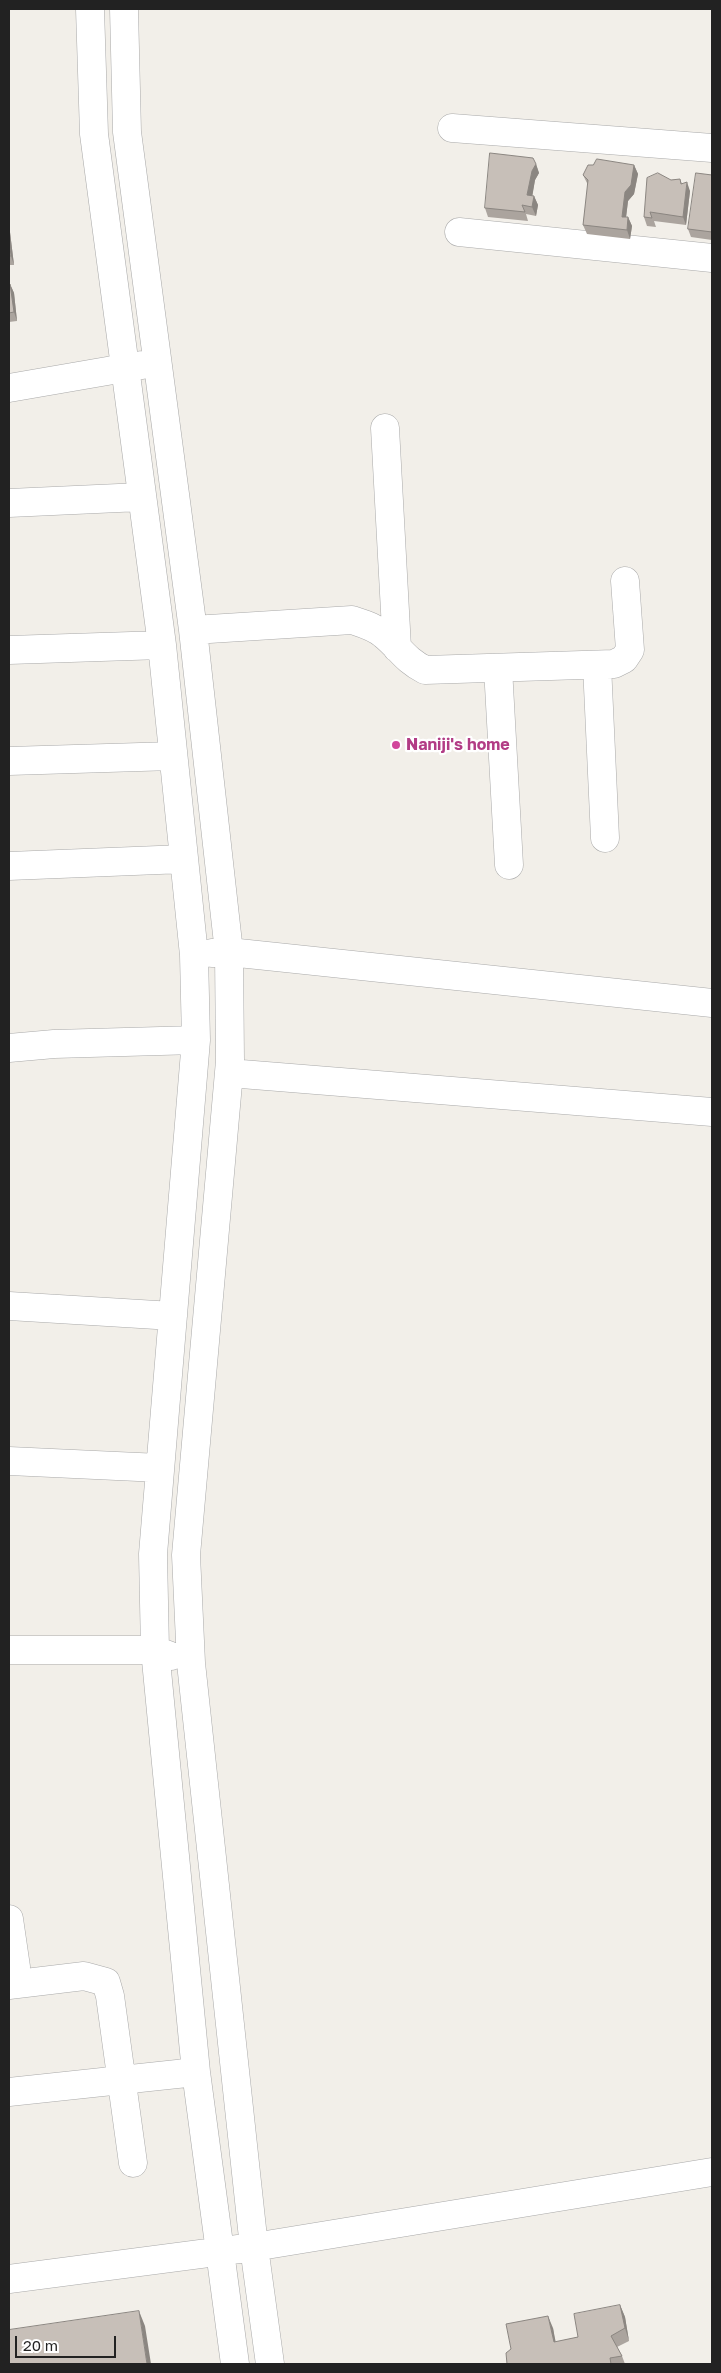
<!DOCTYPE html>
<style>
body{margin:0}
#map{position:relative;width:721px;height:2373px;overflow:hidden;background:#f2efe9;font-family:"Golos Text",sans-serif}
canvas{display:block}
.frame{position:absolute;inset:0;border:10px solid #222;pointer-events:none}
.scale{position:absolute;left:15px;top:2336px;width:101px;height:22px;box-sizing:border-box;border:2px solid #222;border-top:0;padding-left:6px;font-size:15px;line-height:18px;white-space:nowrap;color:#222;-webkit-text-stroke:4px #fff;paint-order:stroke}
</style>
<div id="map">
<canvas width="721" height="2373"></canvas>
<div class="frame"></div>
<div class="scale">20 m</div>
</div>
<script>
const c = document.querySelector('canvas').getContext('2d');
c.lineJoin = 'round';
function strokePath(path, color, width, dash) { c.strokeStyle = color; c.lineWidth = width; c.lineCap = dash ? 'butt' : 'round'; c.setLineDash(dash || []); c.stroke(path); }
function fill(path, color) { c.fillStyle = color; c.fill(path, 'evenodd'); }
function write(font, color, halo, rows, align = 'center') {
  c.font = font + ' "Golos Text",sans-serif'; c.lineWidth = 4.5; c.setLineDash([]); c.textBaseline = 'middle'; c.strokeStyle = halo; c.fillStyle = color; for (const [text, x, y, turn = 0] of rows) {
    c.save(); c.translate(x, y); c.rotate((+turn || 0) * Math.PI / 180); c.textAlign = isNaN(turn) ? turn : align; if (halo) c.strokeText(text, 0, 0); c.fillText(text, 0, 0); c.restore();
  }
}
const minor = new Path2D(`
 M90 9 94 134 162 645 194 955 196 1040 153 1554 155 1650 196 2072 235 2364
 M124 9 127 132 193 630 229 952 230 1061 186 1555 191 1663 254 2247 270 2364
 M452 128 712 148
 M459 232 712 258
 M9 388 142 365
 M385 428 397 648
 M9 503 141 497
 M193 630 352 620C364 624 375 627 384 635 401 649 404 659 425 670L614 664 624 659 630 650 625 581
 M9 650 162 645
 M597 665 605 838
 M498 668 509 865
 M9 761 173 756
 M9 866 184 859
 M212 953 229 952 712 1003
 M9 1048 54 1044 196 1040
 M229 1073 712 1112
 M9 1306 173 1316
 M9 1461 160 1468
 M9 1650H155L171 1656
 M9 1919 16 1967 9 1968
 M9 1985 84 1976 106 1982 110 1996 133 2163
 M9 2092 196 2072
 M9 2279 254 2247 712 2172`);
const wall = new Path2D(`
 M536 164 539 173 535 180 532 196H534L538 205 536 216 526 214 528 221 488 217 485 208Z
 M593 165H634L638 174 634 194 628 201 626 217H628L632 226 630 239 587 234 583 225 588 185 583 175Z
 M712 175V240L691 237 688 229Z
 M680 179 682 184 690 191 686 225 654 221 656 227 647 226 644 217 671 180Z
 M9 224 14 265H9Z
 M9 284H10L14 293 17 321 9 322Z
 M620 2305 625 2317 629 2341 617 2347 622 2356 625 2364H507L553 2328 555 2342 578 2337Z`);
const shadedWall = new Path2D(`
 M536 164 539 173 535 180 531 204 527 195 532 171Z
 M634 165 638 174 634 194 628 201 625 226 622 217 625 192Z
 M687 182 690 191 686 225 683 217Z
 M534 196 538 205 536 216 532 207Z
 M628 217 632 226 630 239 627 230Z
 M9 224 14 265 11 256 9 239Z
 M10 284 14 293 17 321 14 312Z
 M620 2305 625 2317 629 2341 625 2328Z
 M139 2311 145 2326 151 2364H147Z
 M548 2316 553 2328 558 2354 554 2342Z`);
const building = new Path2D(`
 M490 153 533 158 536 164 532 171 527 195 534 196 532 207 522 205 525 212 485 208Z
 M597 159 634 165 631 185 625 192 622 217H628L627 230 583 225 588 180 583 175 588 165H593Z
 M658 173 671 180 680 179 681 184 687 182 683 217 650 212 652 218 644 217 647 178Z
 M696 173 712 175V232L688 229Z
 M9 239 11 256H9Z
 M9 284H10L14 312 9 313Z
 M620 2305 625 2328 611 2336 622 2356 610 2358 611 2364H507L506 2353 511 2349 506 2324 548 2316 554 2342 578 2337 574 2314Z
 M139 2311 147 2364H9V2330Z`);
const markers = [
 [396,745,5,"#d1479c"]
];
const hotelNames = [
 ["Naniji's home",406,745]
];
strokePath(minor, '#a9a9a9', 29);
strokePath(minor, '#fff', 28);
fill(wall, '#aba49e');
fill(shadedWall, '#8b8681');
fill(building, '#c7bfb8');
strokePath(building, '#8b8681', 1);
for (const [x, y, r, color] of markers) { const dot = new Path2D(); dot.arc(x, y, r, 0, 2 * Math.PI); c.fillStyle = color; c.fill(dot); strokePath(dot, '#fff', 2); }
write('bold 16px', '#b23c85', '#fff', hotelNames, 'left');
</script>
